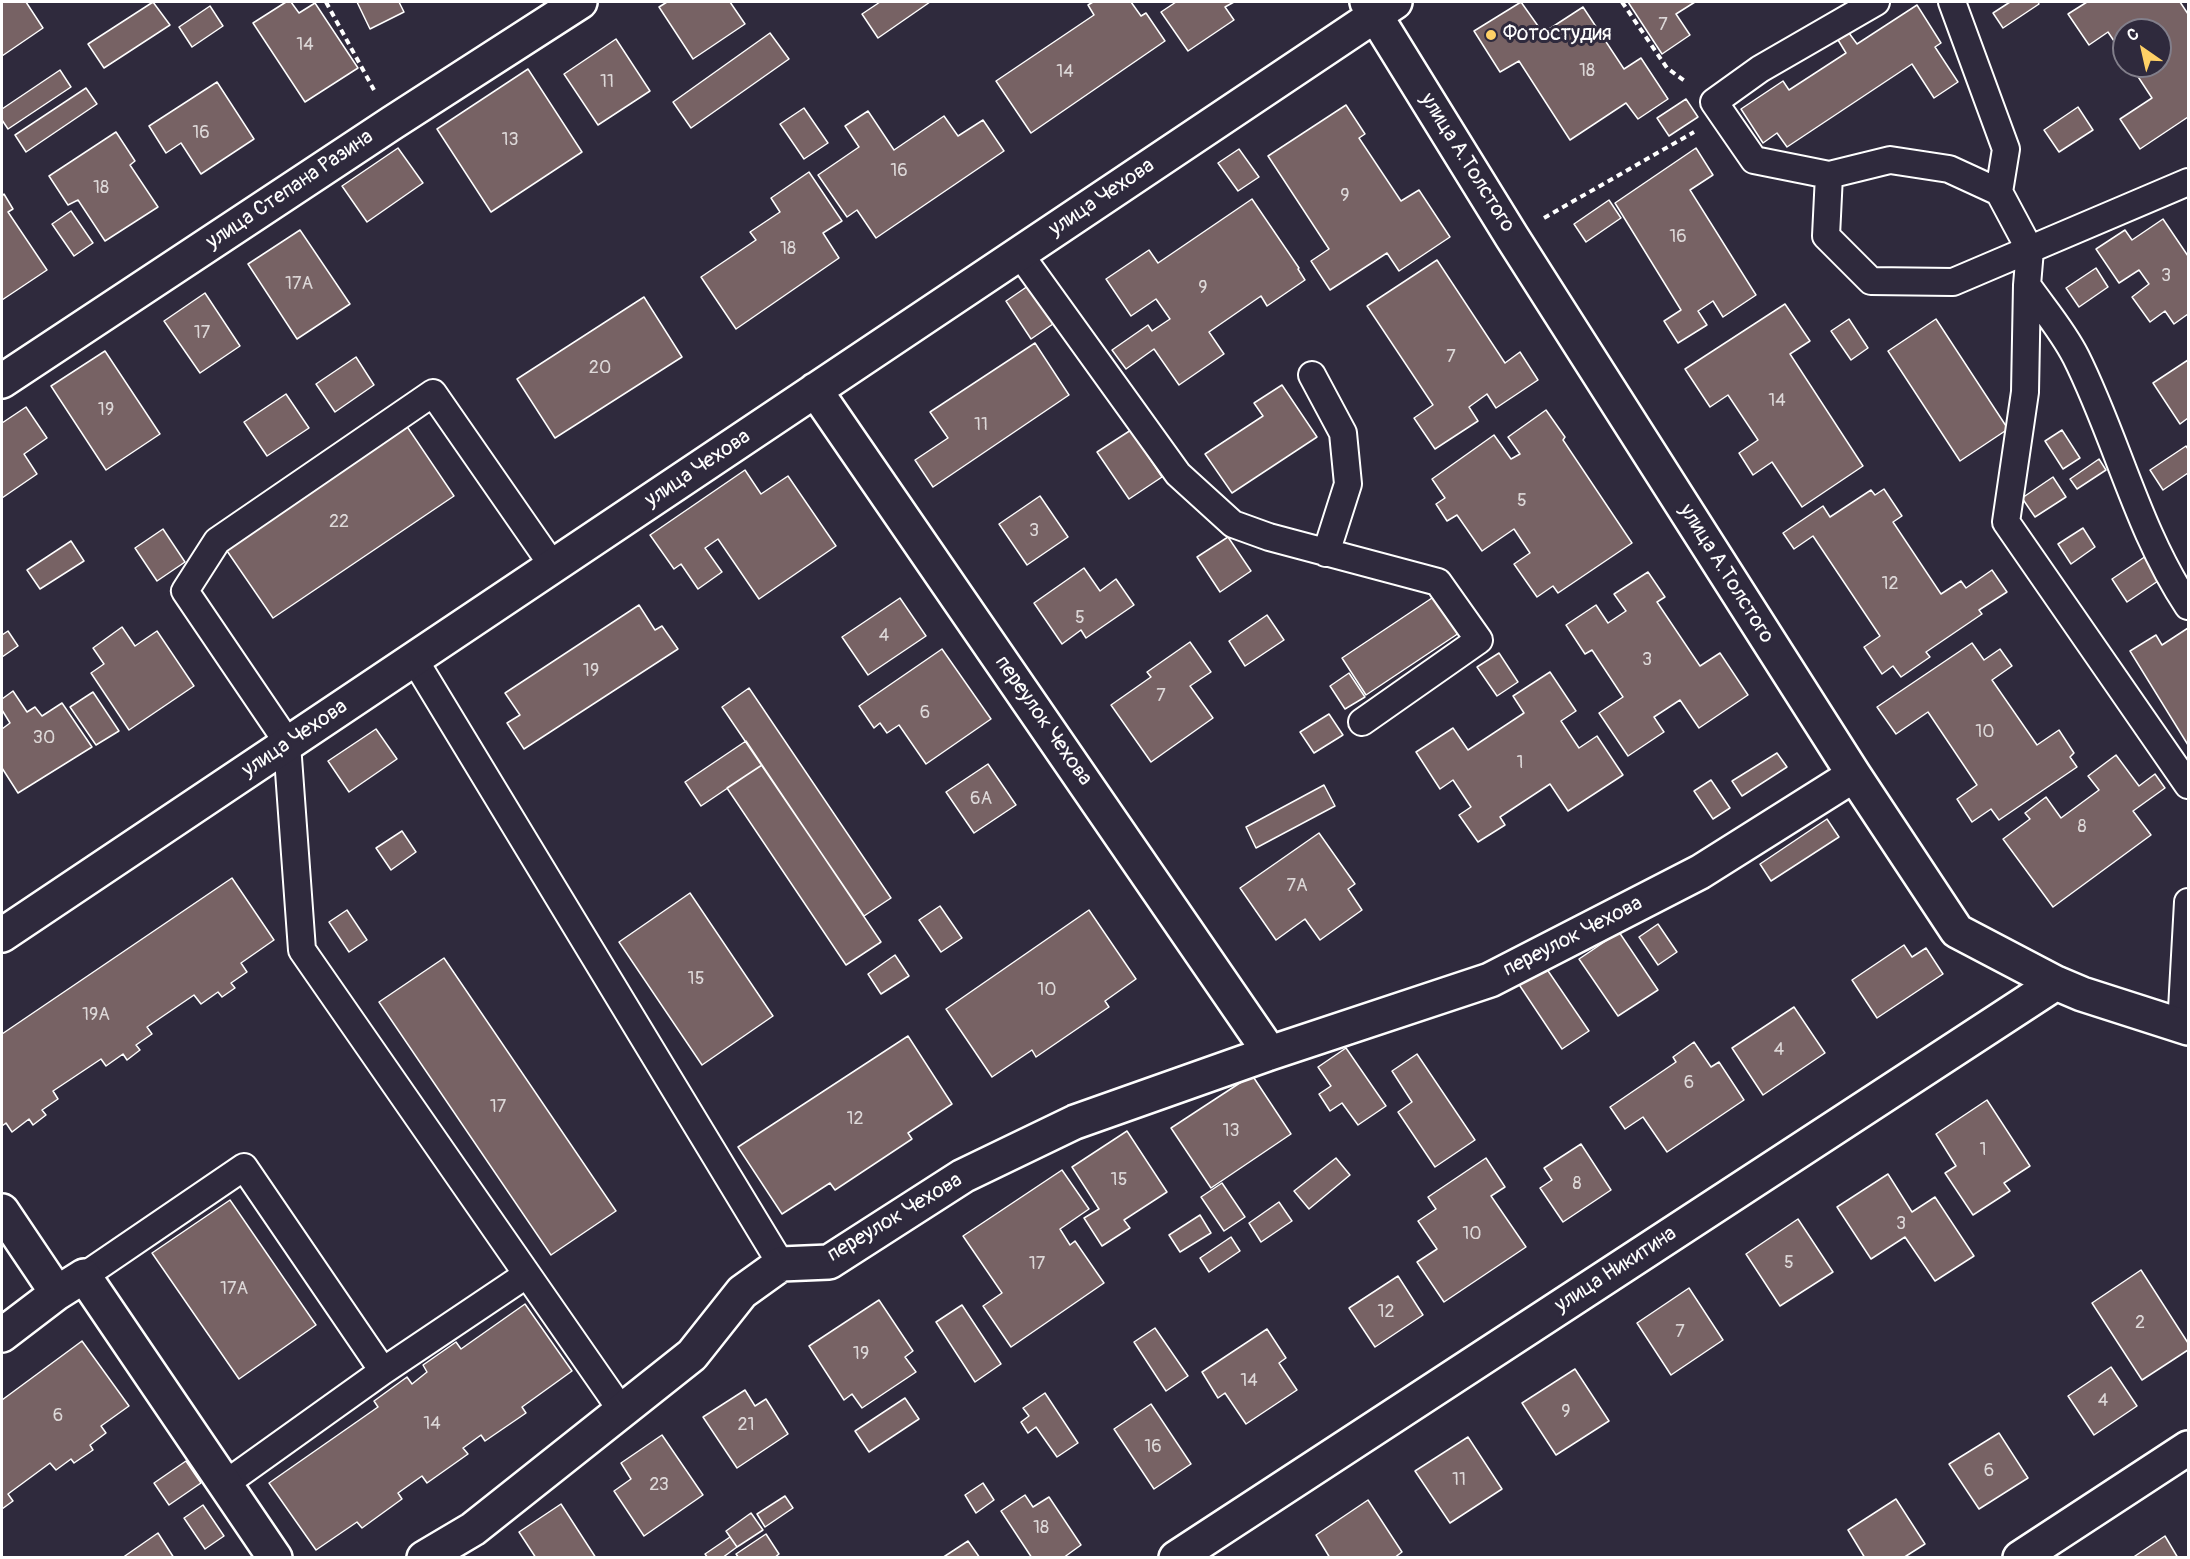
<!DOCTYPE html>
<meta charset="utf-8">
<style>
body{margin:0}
#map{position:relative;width:2190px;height:1559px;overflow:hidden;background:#2f2a3d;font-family:Pangolin,sans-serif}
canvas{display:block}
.frame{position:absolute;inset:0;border:3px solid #fff;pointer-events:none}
.north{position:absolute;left:2112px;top:18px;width:60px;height:60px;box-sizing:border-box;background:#2f2a3d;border:2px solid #827f8b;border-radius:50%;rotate:326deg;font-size:16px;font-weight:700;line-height:24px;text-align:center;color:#fff}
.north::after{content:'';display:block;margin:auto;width:21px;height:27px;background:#ffd166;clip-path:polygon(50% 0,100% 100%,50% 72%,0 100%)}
</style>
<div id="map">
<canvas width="2190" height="1559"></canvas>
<div class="frame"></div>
<div class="north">С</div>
</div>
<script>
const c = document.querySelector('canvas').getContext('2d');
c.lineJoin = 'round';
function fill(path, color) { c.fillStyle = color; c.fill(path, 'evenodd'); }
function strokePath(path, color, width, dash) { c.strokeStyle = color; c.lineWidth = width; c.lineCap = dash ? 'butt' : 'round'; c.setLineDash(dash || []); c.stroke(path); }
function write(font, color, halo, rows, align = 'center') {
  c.font = font + ' Pangolin,sans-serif'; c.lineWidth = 6; c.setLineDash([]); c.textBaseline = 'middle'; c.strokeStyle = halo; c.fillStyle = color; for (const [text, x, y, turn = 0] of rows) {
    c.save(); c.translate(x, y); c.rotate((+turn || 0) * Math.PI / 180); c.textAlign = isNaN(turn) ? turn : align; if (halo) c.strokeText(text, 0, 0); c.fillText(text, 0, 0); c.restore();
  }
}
const building = new Path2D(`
 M2 2H26L43 28 2 56Z
 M153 2 170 25 104 68 88 44Z
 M286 2H291L299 13 315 3 358 68 305 102 253 23Z
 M357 2H399L404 12 370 29Z
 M667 2H730L745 24 693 59 659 7Z
 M880 2H930L878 38 862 14Z
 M1093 2H1131L1141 16 1146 13 1165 41 1031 133 996 81 1094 15 1088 5Z
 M1176 2H1234L1225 7 1234 20 1188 51 1161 12Z
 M1521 2 1543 33 1583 7 1624 69 1641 58 1668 99 1638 119 1626 103 1570 140 1519 61 1500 72 1474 31Z
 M1628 2H1695L1676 14 1690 35 1662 54Z
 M2010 2H2038L2039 4 2003 28 1993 13Z
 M2087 2H2180L2188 14V117L2140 149 2120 119 2152 98 2131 66H2160V30H2124V56L2108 32 2089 45 2068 14Z
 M1917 5 1941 43 1935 47 1958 82 1934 98 1912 64 1787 147 1777 133 1763 143 1741 109 1783 81 1789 90 1846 53 1838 40 1849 33 1857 44Z
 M210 6 223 26 192 47 179 27Z
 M770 33 789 59 691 128 673 102Z
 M616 39 650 91 598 125 564 74Z
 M528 69 582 152 491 212 437 129Z
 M60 70 71 87 8 129 2 120V109Z
 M217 82 254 139 201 174 181 143 166 153 149 126Z
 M86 88 97 104 26 152 15 135Z
 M1686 99 1698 117 1669 136 1657 118Z
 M1346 105 1365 134 1359 138 1401 201 1419 190 1450 237 1399 271 1387 253 1330 290 1311 261 1329 249 1268 156Z
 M2078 107 2093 130 2059 152 2044 130Z
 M804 108 828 143 804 159 780 124Z
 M868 111 894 150 944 116 958 136 983 120 1004 151 876 238 857 210 847 217 818 175 859 147 845 126Z
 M116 132 135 161 130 165 158 207 105 241 78 200 68 205 49 176Z
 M398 148 423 183 367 222 342 186Z
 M1696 148 1713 175 1690 190 1756 295 1723 317 1713 301 1698 311 1707 325 1678 343 1664 321 1681 310 1615 203Z
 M1239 149 1259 177 1238 191 1218 163Z
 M809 172 842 221 823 233 839 258 736 329 701 277 756 240 750 232 780 212 771 198Z
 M4 194 13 209 8 212 47 270 2 300V196Z
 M1252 199 1299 268 1298 269 1305 280 1267 306 1261 296 1209 332 1224 354 1179 385 1154 349 1126 369 1112 350 1148 325 1152 331 1170 319 1156 299 1131 316 1106 279 1149 250 1158 263Z
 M1609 200 1621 218 1586 242 1574 224Z
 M71 211 93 243 74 256 52 224Z
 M2163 219 2188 256V314L2174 324 2165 311 2150 322 2132 297 2149 284 2139 270 2119 283 2096 249 2125 230 2132 240Z
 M300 230 350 304 297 339 248 264Z
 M1437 260 1505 363 1520 352 1538 380 1496 408 1487 394 1469 407 1478 421 1435 449 1414 418 1433 405 1367 306Z
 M2096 268 2108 287 2079 307 2066 288Z
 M1028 286 1053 324 1031 339 1006 301Z
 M205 293 240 346 200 373 164 321Z
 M644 297 682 357 555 438 517 379Z
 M1785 304 1810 341 1790 354 1863 466 1802 507 1772 462 1753 475 1739 453 1758 440 1728 395 1710 407 1685 369Z
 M1849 319 1868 348 1851 360 1831 331Z
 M1936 319 2008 429 1960 461 1888 351Z
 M1035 343 1069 395 933 487 915 460 948 438 930 412Z
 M105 351 160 434 106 470 51 386Z
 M356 357 374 385 335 412 316 384Z
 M2188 360V418L2180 424 2153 383Z
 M1282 385 1317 437 1232 493 1205 454 1263 416 1254 403Z
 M286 394 309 428 267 456 244 422Z
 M26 407 47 438 24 454 37 474 2 498V423Z
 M1546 410 1565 437 1563 440 1632 543 1558 593 1553 586 1537 597 1514 564 1530 553 1514 529 1482 551 1457 515 1447 521 1436 504 1445 498 1432 479 1494 435 1511 459 1520 454 1508 437Z
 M406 425 454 496 273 618 225 548Z
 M1131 430 1162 477 1129 499 1097 452Z
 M2062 430 2080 458 2063 469 2045 441Z
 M2186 446 2188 449V473L2163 490 2150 470Z
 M2099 459 2106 470 2077 489 2070 479Z
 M745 470 761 494 788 476 836 546 759 599 718 539 705 548 722 572 698 589 681 564 674 569 650 535Z
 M2053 477 2066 497 2035 517 2022 498Z
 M1884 489 1902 516 1893 522 1941 594 1961 581 1966 588 1992 570 2007 592 1979 610 1982 614 1926 652 1930 657 1901 677 1893 666 1882 674 1864 647 1880 636 1813 536 1794 549 1783 533 1823 506 1830 517 1871 490 1875 495Z
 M1040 496 1068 537 1027 565 999 524Z
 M2083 528 2095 547 2071 564 2058 544Z
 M163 529 185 562 157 581 135 548Z
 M1228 537 1251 571 1220 592 1197 557Z
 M71 541 84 561 40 589 27 570Z
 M2146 556 2161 579 2127 602 2112 579Z
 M1084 568 1100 591 1116 579 1134 605 1086 638 1081 630 1062 644 1034 603Z
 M1648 572 1665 597 1657 602 1700 666 1720 653 1748 695 1699 728 1680 700 1654 717 1664 732 1628 756 1599 713 1623 697 1592 650 1585 654 1566 625 1596 605 1608 623 1626 611 1614 594Z
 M1438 594 1462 631 1366 695 1342 658Z
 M900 598 926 636 868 675 842 637Z
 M639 605 655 630 662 626 678 649 524 749 507 723 520 715 505 693Z
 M1267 615 1284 640 1245 666 1229 641Z
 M122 627 135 646 157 631 194 686 129 730 91 673 104 664 93 648Z
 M2188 628V745L2130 651 2156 635 2162 645Z
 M8 631 18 646 2 657V635Z
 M1190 642 1211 672 1190 686 1213 718 1151 762 1111 705 1151 677 1147 672Z
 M1972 643 1984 660 2000 649 2012 666 1992 680 2037 745 2059 730 2074 753 2070 757 2077 767 1999 820 1991 809 1972 822 1957 799 1977 785 1928 712 1896 734 1877 707Z
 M942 649 991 719 926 764 899 725 887 733 880 723 874 728 859 706Z
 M1499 653 1518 682 1497 696 1477 667Z
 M1550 672 1576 711 1561 721 1579 748 1597 736 1623 775 1568 811 1550 784 1500 817 1505 825 1478 842 1459 815 1471 807 1453 780 1440 789 1416 752 1453 728 1468 750 1524 713 1513 696Z
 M1349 673 1365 697 1345 709 1330 686Z
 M749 688 891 898 864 916 722 707Z
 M13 691 27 712 35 707 42 716 62 703 92 747 18 793 2 768V729L10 723 2 710V699Z
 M93 692 119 731 96 745 70 707Z
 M1329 714 1343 735 1314 753 1300 732Z
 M376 729 397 759 349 792 328 761Z
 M746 741 762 765 701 806 685 782Z
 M1777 753 1787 767 1742 796 1732 781Z
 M2116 755 2139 786 2155 774 2165 788 2133 811 2151 835 2053 907 2003 839 2030 819 2025 813 2046 797 2061 818 2099 790 2088 776Z
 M988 764 1016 805 974 833 946 792Z
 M762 765 881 942 846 965 727 788Z
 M1711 780 1730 808 1713 819 1694 791Z
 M1324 785 1335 806 1256 848 1246 827Z
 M1827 819 1839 837 1771 881 1760 864Z
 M402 831 416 852 391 870 376 848Z
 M1319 833 1355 884 1348 889 1362 910 1320 940 1305 919 1276 940 1240 888Z
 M232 878 274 940 241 963 247 972 231 983 235 988 222 997 218 992 201 1004 194 995 147 1027 152 1034 136 1045 140 1050 127 1060 123 1054 106 1066 101 1059 53 1091 58 1099 42 1110 46 1115 33 1125 29 1119 12 1132 6 1123 2 1126V1034Z
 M690 893 773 1016 702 1065 619 942Z
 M940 906 962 938 941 952 919 920Z
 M347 910 367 940 349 952 329 922Z
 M1089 910 1136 979 1105 1001 1109 1007 1036 1057 1032 1050 992 1077 946 1009Z
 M1658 924 1677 952 1658 965 1639 937Z
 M1619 932 1658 990 1618 1016 1579 959Z
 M1904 945 1912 957 1926 948 1943 974 1877 1018 1852 980Z
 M895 955 909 976 881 994 868 974Z
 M444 958 616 1211 551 1255 379 1002Z
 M1542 962 1589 1031 1562 1049 1516 980Z
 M1794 1007 1825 1053 1763 1095 1732 1048Z
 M908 1036 952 1104 908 1133 912 1139 835 1190 830 1183 782 1214 738 1147Z
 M1694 1042 1711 1067 1719 1062 1744 1100 1667 1152 1643 1117 1625 1129 1610 1107 1676 1062 1673 1057Z
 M1346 1048 1386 1106 1358 1125 1342 1103 1330 1111 1319 1094 1331 1086 1318 1067Z
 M1417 1054 1475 1140 1435 1167 1398 1112 1412 1102 1392 1071Z
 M1252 1075 1291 1134 1211 1188 1171 1128Z
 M1987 1100 2030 1166 2004 1183 2010 1191 1973 1215 1945 1173 1956 1166 1936 1134Z
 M1127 1131 1167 1192 1124 1220 1130 1228 1102 1246 1084 1218 1099 1209 1072 1167Z
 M1581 1144 1611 1190 1563 1222 1540 1188 1552 1180 1544 1168Z
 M1336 1158 1350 1175 1309 1209 1294 1191Z
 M1486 1158 1505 1187 1491 1196 1526 1247 1444 1302 1417 1262 1437 1249 1418 1221 1436 1209 1428 1197Z
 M1062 1170 1089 1209 1060 1229 1070 1245 1075 1241 1104 1283 1011 1347 983 1306 1002 1293 963 1236Z
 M1888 1174 1912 1212 1935 1197 1974 1256 1935 1281 1905 1237 1871 1259 1837 1207Z
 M1222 1183 1245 1217 1224 1231 1201 1197Z
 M230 1200 316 1325 239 1379 152 1253Z
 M1279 1202 1292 1221 1261 1242 1249 1223Z
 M1200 1215 1211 1233 1180 1252 1169 1235Z
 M1798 1219 1833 1272 1780 1306 1746 1254Z
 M1231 1237 1240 1251 1209 1272 1200 1258Z
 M2141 1270 2188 1343V1350L2142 1380 2092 1303Z
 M1398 1276 1423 1315 1375 1347 1349 1308Z
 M1689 1288 1723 1340 1671 1375 1637 1323Z
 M879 1300 913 1351 905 1357 916 1372 862 1408 852 1394 844 1400 809 1346Z
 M525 1304 572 1371 522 1407 526 1413 485 1441 481 1435 463 1448 468 1454 427 1483 422 1476 398 1493 402 1499 362 1528 357 1522 316 1550 269 1483 378 1407 374 1401 407 1377 412 1384 427 1372 423 1365 456 1342 461 1349Z
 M962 1305 1001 1364 975 1382 936 1322Z
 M1155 1328 1188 1376 1166 1391 1134 1342Z
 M1267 1329 1286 1358 1279 1363 1297 1390 1246 1424 1225 1393 1218 1398 1202 1372Z
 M82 1341 129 1406 101 1426 106 1433 90 1445 93 1450 74 1463 71 1459 56 1470 50 1463 8 1494 13 1501 2 1509V1400Z
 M2111 1367 2137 1406 2094 1435 2068 1396Z
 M1575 1369 1609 1421 1556 1455 1522 1403Z
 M745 1390 755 1406 766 1399 788 1434 737 1468 703 1417Z
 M1045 1393 1078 1443 1057 1457 1036 1427 1028 1433 1021 1422 1029 1416 1023 1408Z
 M905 1398 919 1419 869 1452 855 1431Z
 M1151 1404 1191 1464 1154 1489 1114 1429Z
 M1999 1433 2028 1478 1979 1509 1949 1464Z
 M662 1435 703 1495 644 1536 614 1491 631 1479 621 1463Z
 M1468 1437 1502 1489 1450 1523 1415 1471Z
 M186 1461 201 1483 169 1505 154 1483Z
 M983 1483 994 1500 976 1513 965 1495Z
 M1025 1495 1033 1507 1049 1497 1081 1545 1063 1558H1032L1001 1511Z
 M785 1496 793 1508 765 1527 757 1514Z
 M1896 1499 1925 1544 1903 1558H1865L1848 1530Z
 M1368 1500 1402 1552 1394 1558H1330L1316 1535Z
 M561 1504 596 1558H536L519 1532Z
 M203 1505 224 1536 205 1549 184 1518Z
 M751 1513 763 1530 737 1547 726 1531Z
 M158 1533 174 1558H122Z
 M766 1534 779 1554 774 1558H739L736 1554Z
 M2165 1536 2178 1558H2132Z
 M730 1537 737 1547 722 1558H708L705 1554Z
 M968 1541 980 1558H942Z`);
const path = new Path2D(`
 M326 2 374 90
 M1622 2 1667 68 1686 82
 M1544 218 1694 132`);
const service = new Path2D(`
 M1876 2 1760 69 1714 102 1754 160 1829 175 1826 236 1871 281 1953 282 2188 182
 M1952 2 2006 149 1999 192
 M1829 175 1890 160 1949 169 1999 192 2030 250 2027 285 2025 392 2006 522 2188 785
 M1019 253 1178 474 1233 524 1269 537 1438 582 1479 640 1362 722
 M2027 285C2043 308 2063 331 2076 357 2117 439 2137 529 2188 606
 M1312 375 1343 433 1348 484 1326 553
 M414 659 781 1264
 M288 743 185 591 217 541 433 393 553 566
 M287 744 302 950 622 1411
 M2181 1027 2188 902
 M84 1276 244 1167 383 1371
 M225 1484 383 1371 526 1275`);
const minor = new Path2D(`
 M1367 2 1512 237 1854 775 1957 931 2056 983 2082 994 2188 1028
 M2 381 392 123 580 2
 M815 390 1270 1053
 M2 935 1395 2
 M2 1211 57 1293 84 1276 275 1558
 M2 1335 57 1293
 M424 1558 473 1529 692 1355 742 1292 781 1264 829 1262 963 1176 1075 1122 1270 1053 1490 980 1700 872 1854 775
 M1176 1558 2056 983
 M2020 1558 2188 1448`);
const markers = [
 [1491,35,6,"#ffd166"]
];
const numberNames = [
 ["7",1663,25],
 ["14",305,45],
 ["18",1587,71],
 ["14",1065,72],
 ["11",607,82],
 ["16",201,133],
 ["13",510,140],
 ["16",899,171],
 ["18",101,188],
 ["9",1345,196],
 ["16",1678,237],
 ["18",788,249],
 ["3",2166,276],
 ["17А",299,284],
 ["9",1203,288],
 ["17",202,333],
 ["7",1451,357],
 ["20",600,368],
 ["14",1777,401],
 ["19",106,410],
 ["11",981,425],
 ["5",1522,501],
 ["22",339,522],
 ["3",1034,531],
 ["12",1890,584],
 ["5",1080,618],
 ["4",884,636],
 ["3",1647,660],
 ["19",591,671],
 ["7",1161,696],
 ["6",925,713],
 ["10",1985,732],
 ["30",44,738],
 ["1",1520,763],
 ["6А",981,799],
 ["8",2082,827],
 ["7А",1297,886],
 ["15",696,979],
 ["10",1047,990],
 ["19А",96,1015],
 ["4",1779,1050],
 ["6",1689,1083],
 ["17",498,1107],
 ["12",855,1119],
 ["13",1231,1131],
 ["1",1983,1150],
 ["15",1119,1180],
 ["8",1577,1184],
 ["3",1901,1224],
 ["10",1472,1234],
 ["5",1789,1263],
 ["17",1037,1264],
 ["17А",234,1289],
 ["12",1386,1312],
 ["2",2140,1323],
 ["7",1680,1332],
 ["19",861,1354],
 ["14",1249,1381],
 ["4",2103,1401],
 ["9",1566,1412],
 ["6",58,1416],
 ["14",432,1424],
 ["21",746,1425],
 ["16",1153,1447],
 ["6",1989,1471],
 ["11",1459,1480],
 ["23",659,1485],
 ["18",1041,1528]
];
const poiNames = [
 ["Фотостудия",1503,35]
];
const streetNames = [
 ["улица А.Толстого",1467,163,58],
 ["улица Степана Разина",290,190,-34],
 ["улица Чехова",1102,198,-34],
 ["улица Чехова",698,469,-34],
 ["улица А.Толстого",1726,574,58],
 ["переулок Чехова",1043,721,55],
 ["улица Чехова",295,739,-34],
 ["переулок Чехова",1573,937,-27],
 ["переулок Чехова",895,1218,-31],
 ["улица Никитина",1616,1270,-33]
];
fill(building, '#776264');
strokePath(building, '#fff', 1.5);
strokePath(service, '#fff', 30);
strokePath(minor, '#fff', 38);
strokePath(path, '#fff', 4, [6, 4.5]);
strokePath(service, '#2f2a3d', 26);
strokePath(minor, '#2f2a3d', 33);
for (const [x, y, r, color] of markers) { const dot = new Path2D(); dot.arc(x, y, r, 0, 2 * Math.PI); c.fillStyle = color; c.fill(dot); strokePath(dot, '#2f2a3d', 2); }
write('18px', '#ddd8d8', null, numberNames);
write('21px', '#fff', '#2f2a3d', poiNames, 'left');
write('21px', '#fff', '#2f2a3d', streetNames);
</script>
